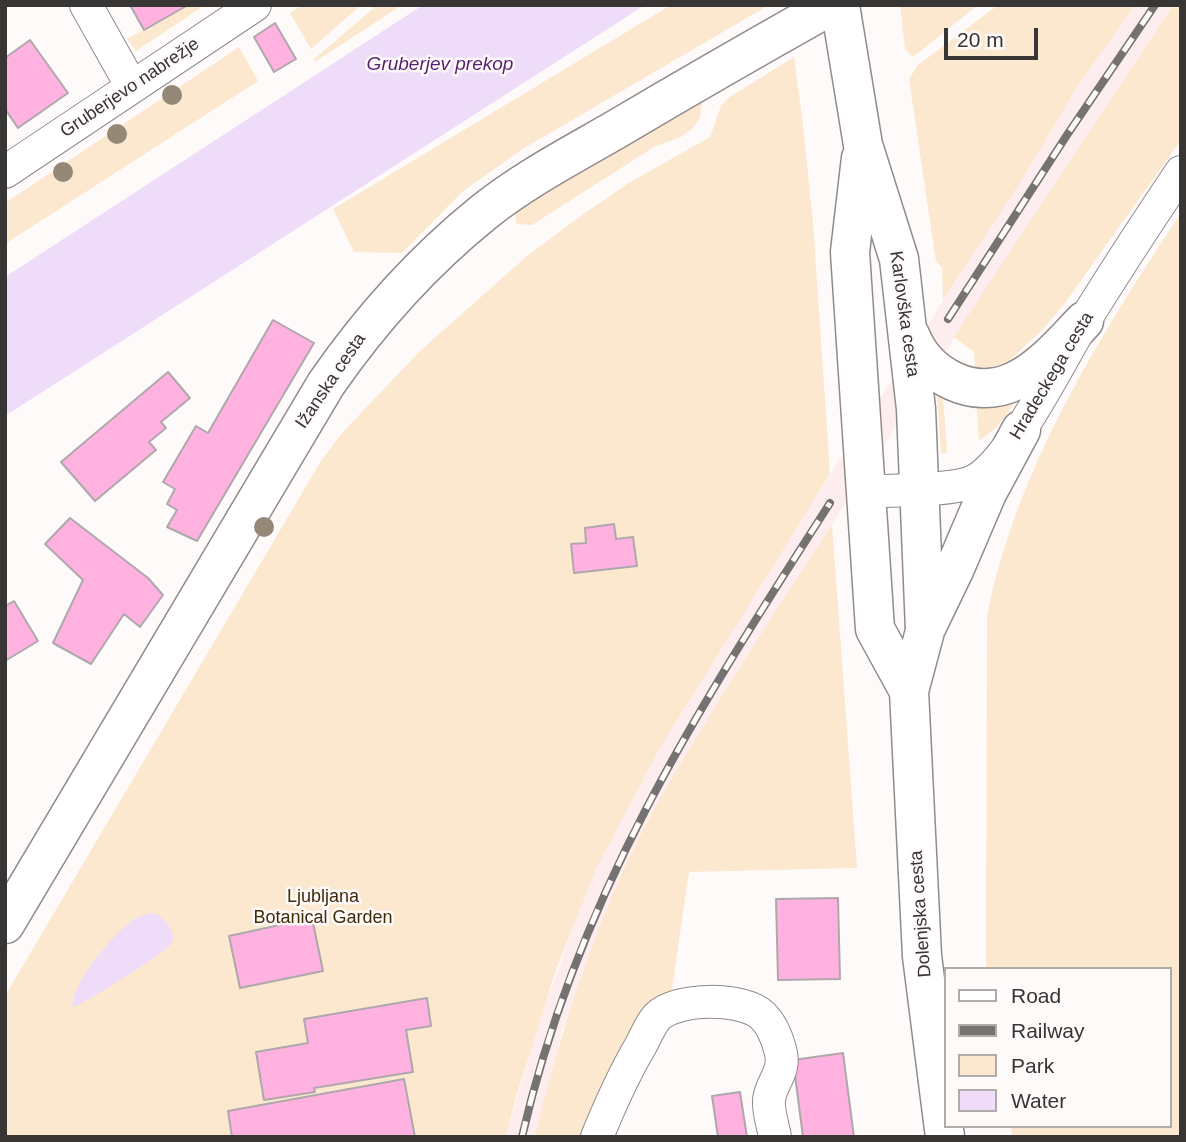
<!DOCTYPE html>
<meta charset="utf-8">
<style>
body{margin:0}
#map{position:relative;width:1186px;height:1142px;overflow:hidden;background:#fffafa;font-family:Helvetica,sans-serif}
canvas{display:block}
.frame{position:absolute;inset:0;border:7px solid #383535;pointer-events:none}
.legend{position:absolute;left:944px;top:967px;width:228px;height:161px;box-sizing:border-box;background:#fffafa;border:2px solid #afabab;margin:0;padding:9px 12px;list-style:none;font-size:21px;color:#383535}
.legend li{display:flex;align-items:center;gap:14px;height:35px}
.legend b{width:35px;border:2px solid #afabab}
.scale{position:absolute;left:944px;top:28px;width:94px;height:32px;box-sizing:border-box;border:4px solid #383535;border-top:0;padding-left:9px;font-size:21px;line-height:24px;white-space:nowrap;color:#383535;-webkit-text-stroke:5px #fffafa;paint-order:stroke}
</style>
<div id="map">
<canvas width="1186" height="1142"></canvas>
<div class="frame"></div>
<ul class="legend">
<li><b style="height:9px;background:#fff"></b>Road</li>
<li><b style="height:9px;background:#757272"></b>Railway</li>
<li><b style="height:19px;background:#fbe8cf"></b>Park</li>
<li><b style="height:19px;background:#eedcf9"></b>Water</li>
</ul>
<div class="scale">20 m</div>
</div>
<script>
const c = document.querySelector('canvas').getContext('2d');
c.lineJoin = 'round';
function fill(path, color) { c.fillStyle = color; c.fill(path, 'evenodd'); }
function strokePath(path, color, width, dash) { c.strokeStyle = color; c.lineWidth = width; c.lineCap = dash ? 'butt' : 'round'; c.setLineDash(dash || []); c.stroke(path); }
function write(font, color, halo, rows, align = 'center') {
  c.font = font + ' Helvetica,sans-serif'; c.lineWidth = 5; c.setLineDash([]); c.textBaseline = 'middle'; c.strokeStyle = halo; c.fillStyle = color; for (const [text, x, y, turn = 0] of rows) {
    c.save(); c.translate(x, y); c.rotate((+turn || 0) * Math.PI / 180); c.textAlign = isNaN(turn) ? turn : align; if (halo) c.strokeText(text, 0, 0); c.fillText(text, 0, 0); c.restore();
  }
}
const built = new Path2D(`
 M1135 5H1173L832 524 697 738 563 1028 535 1137H506L537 1028 577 917 597 867 661 746 770 567 1018 186 1077 87Z`);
const green = new Path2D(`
 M188 5H205L136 51 127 39Z
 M302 5H361L311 49 290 13Z
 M377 5H402L315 62 313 60Z
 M671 5H769L521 150 462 192 402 253 354 252 333 209Z
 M900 5H978L913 57 905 49Z
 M998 5H1135L1077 87 1018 186 943 300 942 267 936 262 909 79 918 65Z
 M1173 5H1181V140L1065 303 1043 329 1007 363 986 368 975 367 974 352 954 337Z
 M239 47 258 81 5 244V203Z
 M794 57 802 116 813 222 830 474 661 746 597 867 556 970 516 1097 506 1137H5V996L321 461 342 433 420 351 527 256 578 218 627 184 710 137 721 106 728 98Z
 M703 97 700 118 693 128 681 137 654 147 532 225 516 224 515 210Z
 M1181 213V1137H1012L1011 1126H1170V969H986L987 617C1015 471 1100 335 1181 213Z
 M938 394 943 395 947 453H941L937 395Z
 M1016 401 997 427 979 441 976 402Z
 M832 524 857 868 689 872 671 995 587 1137H535C562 1025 599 909 655 808 710 711 772 618 832 524Z`);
const water = new Path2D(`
 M423 5H645L5 416V277Z
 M156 913C165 920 179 933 170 945 165 953 81 1006 73 1007 69 986 117 929 135 919 142 915 148 914 156 913Z`);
const building = new Path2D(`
 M130 5H188L144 30Z
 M275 23 296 59 274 72 254 37Z
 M30 40 68 93 18 128 5 109V58Z
 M273 320 314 343 197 541 167 527 177 510 167 504 175 489 163 482 196 426 208 433Z
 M168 372 190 398 161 422 166 428 149 442 156 450 95 501 61 462Z
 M70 518 148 578 163 595 140 627 124 614 91 664 53 643 83 580 45 544Z
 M614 524 616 539 633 537 637 566 574 573 571 544 586 543 585 528Z
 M14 601 38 641 5 661V606Z
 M838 898 840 979 778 980 776 899Z
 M312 918 323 971 240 988 229 936Z
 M427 998 431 1026 406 1030 413 1072 314 1088 315 1092 264 1100 256 1052 308 1043 304 1019Z
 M843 1053 854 1137H803L793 1060Z
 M404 1079 415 1137H232L228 1111Z
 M740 1092 747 1137H718L712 1096Z`);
const minor = new Path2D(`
 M86 5 132 87
 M5 172 255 5
 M866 492C891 490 951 491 972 482 1010 465 1061 358 1085 320 1116 270 1148 221 1181 172
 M597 1137C610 1105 624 1074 641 1045 646 1036 650 1025 657 1017 676 997 744 997 763 1016 771 1024 777 1038 780 1049 787 1072 771 1081 769 1100 768 1111 773 1126 775 1137`);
const major = new Path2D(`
 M840 5 863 145 899 259 916 409 925 631 909 691 922 956 945 1137
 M861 158 850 252 875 629 909 691
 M910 335C926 376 973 401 1015 381 1042 368 1064 342 1084 321
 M927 626 955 568 987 493 1021 430
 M5 924 326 384C371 319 422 262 484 212 524 180 570 156 615 130 686 88 759 46 832 5`);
const rail = new Path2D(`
 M948 319 1067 135 1155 5
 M522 1137C577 896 699 707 830 503`);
const trees = [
 [172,95],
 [117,134],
 [63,172],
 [264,527]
];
const streetNames = [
 ["Gruberjevo nabrežje",130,88,-34],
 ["Karlovška cesta",904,314,82],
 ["Hradeckega cesta",1052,376,-59],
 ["Ižanska cesta",331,381,-56],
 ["Dolenjska cesta",921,914,-94]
];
const parkNames = [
 ["Ljubljana",323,897],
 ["Botanical Garden",323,918]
];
const waterNames = [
 ["Gruberjev prekop",440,65]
];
fill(built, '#feedee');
fill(green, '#fbe8cf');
fill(water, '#eedcf9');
fill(building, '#ffb1df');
strokePath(building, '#aea8ac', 2);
strokePath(minor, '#918a8b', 34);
strokePath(major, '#918a8b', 41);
strokePath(minor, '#fff', 32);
strokePath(major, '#fff', 38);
strokePath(rail, '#757272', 8);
strokePath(rail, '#fffafa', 5, [16]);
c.fillStyle = '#968877';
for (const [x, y] of trees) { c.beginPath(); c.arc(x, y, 10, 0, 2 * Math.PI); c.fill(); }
write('18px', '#383535', '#fffafa', streetNames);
write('18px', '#402b0b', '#fffafa', parkNames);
write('italic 19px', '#571f70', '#fffafa', waterNames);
</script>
